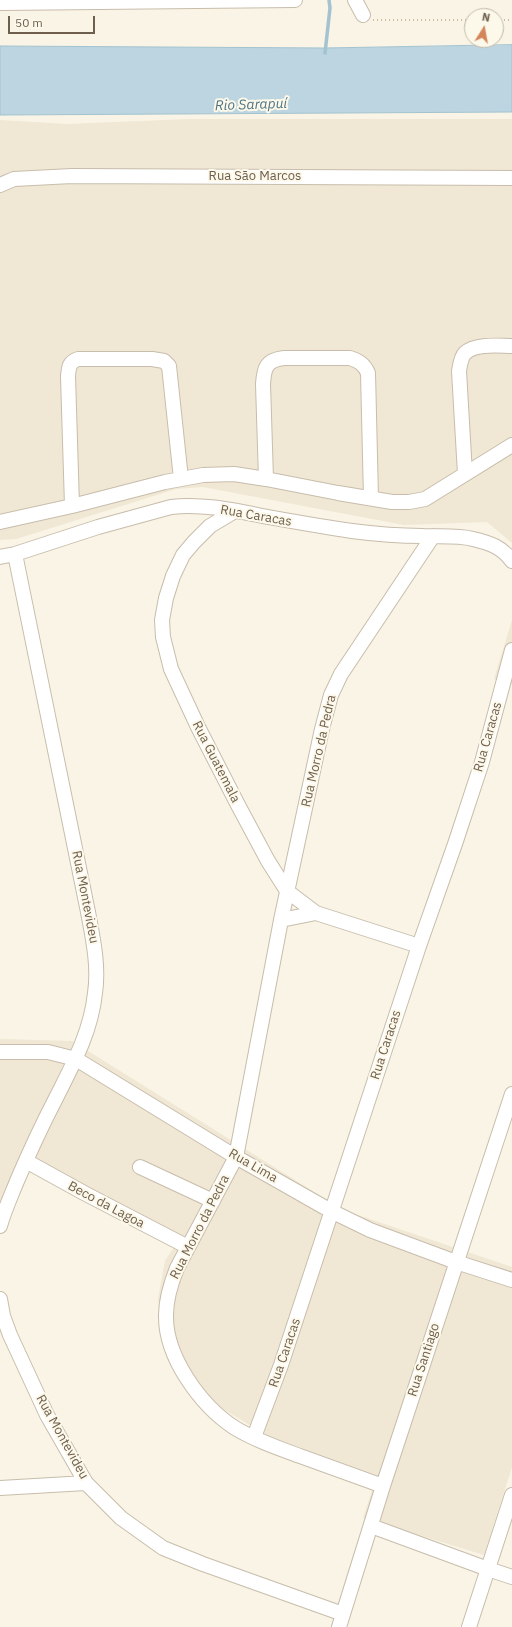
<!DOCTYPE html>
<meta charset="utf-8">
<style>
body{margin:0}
#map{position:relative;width:512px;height:1627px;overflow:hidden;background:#f9f4e5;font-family:"IBM Plex Sans",sans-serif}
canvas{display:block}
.north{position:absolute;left:464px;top:8px;width:40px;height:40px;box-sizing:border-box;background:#fcf8ea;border:1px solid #c3baab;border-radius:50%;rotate:11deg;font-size:11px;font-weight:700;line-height:16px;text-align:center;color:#6e5e4d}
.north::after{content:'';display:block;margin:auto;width:14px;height:18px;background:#d48659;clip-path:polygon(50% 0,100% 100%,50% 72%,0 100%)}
.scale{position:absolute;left:8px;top:16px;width:87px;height:18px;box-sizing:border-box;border:2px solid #6e5e4d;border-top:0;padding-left:5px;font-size:12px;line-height:14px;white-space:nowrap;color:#6e5e4d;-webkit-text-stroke:3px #fcf8ea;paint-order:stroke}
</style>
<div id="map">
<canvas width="512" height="1627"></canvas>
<div class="north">N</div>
<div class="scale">50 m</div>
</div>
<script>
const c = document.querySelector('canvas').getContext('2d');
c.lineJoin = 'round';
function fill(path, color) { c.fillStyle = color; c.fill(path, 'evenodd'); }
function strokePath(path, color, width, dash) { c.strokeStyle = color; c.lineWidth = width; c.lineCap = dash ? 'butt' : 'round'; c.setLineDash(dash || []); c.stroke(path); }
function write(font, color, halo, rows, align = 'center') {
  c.font = font + ' "IBM Plex Sans",sans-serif'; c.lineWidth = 4; c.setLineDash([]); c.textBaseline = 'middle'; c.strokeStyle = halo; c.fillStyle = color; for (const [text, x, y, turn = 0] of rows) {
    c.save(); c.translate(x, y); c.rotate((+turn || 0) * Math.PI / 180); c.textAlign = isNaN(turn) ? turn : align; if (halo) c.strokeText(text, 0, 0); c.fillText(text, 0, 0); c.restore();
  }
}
const residential = new Path2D(`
 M190 119H512V543L487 522 404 525 203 487 176 489 16 539 0 540V120L67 124Z
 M512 620V684L494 679Z
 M0 1039 72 1041 343 1210 512 1267V1467L484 1555 363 1518 377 1475 268 1436 203 1397 171 1351 158 1299 165 1261 181 1236 20 1156 0 1217Z`);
const water = new Path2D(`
 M512 45V112L0 115V46L325 48Z`);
const stream = new Path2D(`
 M325 53 330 8 329 0`);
const path = new Path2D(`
 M373 20H472
 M496 20H512`);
const street = new Path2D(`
 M355 0 363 15
 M0 3 295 0
 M0 185 14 179 72 176 512 178
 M465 474 459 371C460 365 461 357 465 353 476 343 499 346 512 346
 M266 479 263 384C264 368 266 360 284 358H350C359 361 364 364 368 373L371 498
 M72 506 68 376C69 367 69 362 78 359H152L164 361 169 366 181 479
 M235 511 210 526 194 542 183 555 173 576 166 598 162 620 163 637 171 669 198 727 238 805 268 861 287 891 316 913 419 946
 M0 522 72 506 165 482 203 475 234 474 266 479 338 493 392 502H409L425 499 512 445
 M0 557 15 554 98 527 171 507C203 503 237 511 268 517 296 522 324 527 352 531 375 534 398 536 422 536 439 537 457 535 473 539 490 543 502 547 512 561
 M281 920 316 913
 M0 1052H48L76 1059 236 1157 331 1211 370 1230 456 1262 512 1280
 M26 1161 84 1193 188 1247
 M140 1167 213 1201
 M0 1226C4 1211 11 1196 17 1181 29 1153 42 1125 56 1098 73 1064 91 1032 95 993 99 966 93 939 88 912L15 554
 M0 1299 3 1316 10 1335 47 1415 86 1483 121 1518 163 1548 203 1564 343 1614
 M254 1437 281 1365 419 946 455 844 482 762 512 650
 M383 1486C355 1476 327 1466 300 1456 278 1448 255 1440 235 1428 201 1406 165 1357 166 1315 166 1299 171 1283 177 1268L236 1157 281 920 322 729 331 695 341 674 433 536
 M0 1488 86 1483
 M371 1526 488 1569 512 1577
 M339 1627 383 1486 512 1094
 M469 1627 512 1495`);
const streetNames = [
 ["Rua Sāo Marcos",255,176],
 ["Rua Caracas",256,516,10],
 ["Rua Caracas",488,737,-74],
 ["Rua Morro da Pedra",319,751,-77],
 ["Rua Guatemala",216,762,63],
 ["Rua Montevideu",85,897,79],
 ["Rua Caracas",386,1045,-72],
 ["Rua Lima",253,1166,30],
 ["Beco da Lagoa",106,1205,28],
 ["Rua Morro da Pedra",200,1227,-63],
 ["Rua Caracas",285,1353,-71],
 ["Rua Santiago",424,1360,-72],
 ["Rua Montevideu",62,1437,61]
];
const waterNames = [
 ["Rio Sarapuí",251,105,-2]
];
fill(residential, '#f0e7d4');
fill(water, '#bcd5e0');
strokePath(water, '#a3c3d0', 1);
strokePath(stream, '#a3c3d0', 3.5);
strokePath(street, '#c8bdac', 16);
strokePath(path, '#cfbba3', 2, [1, 3]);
strokePath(street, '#fff', 14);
write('13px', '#6e5e4d', '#fcf8ea', streetNames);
write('italic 14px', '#4d7485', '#fcf8ea', waterNames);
</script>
